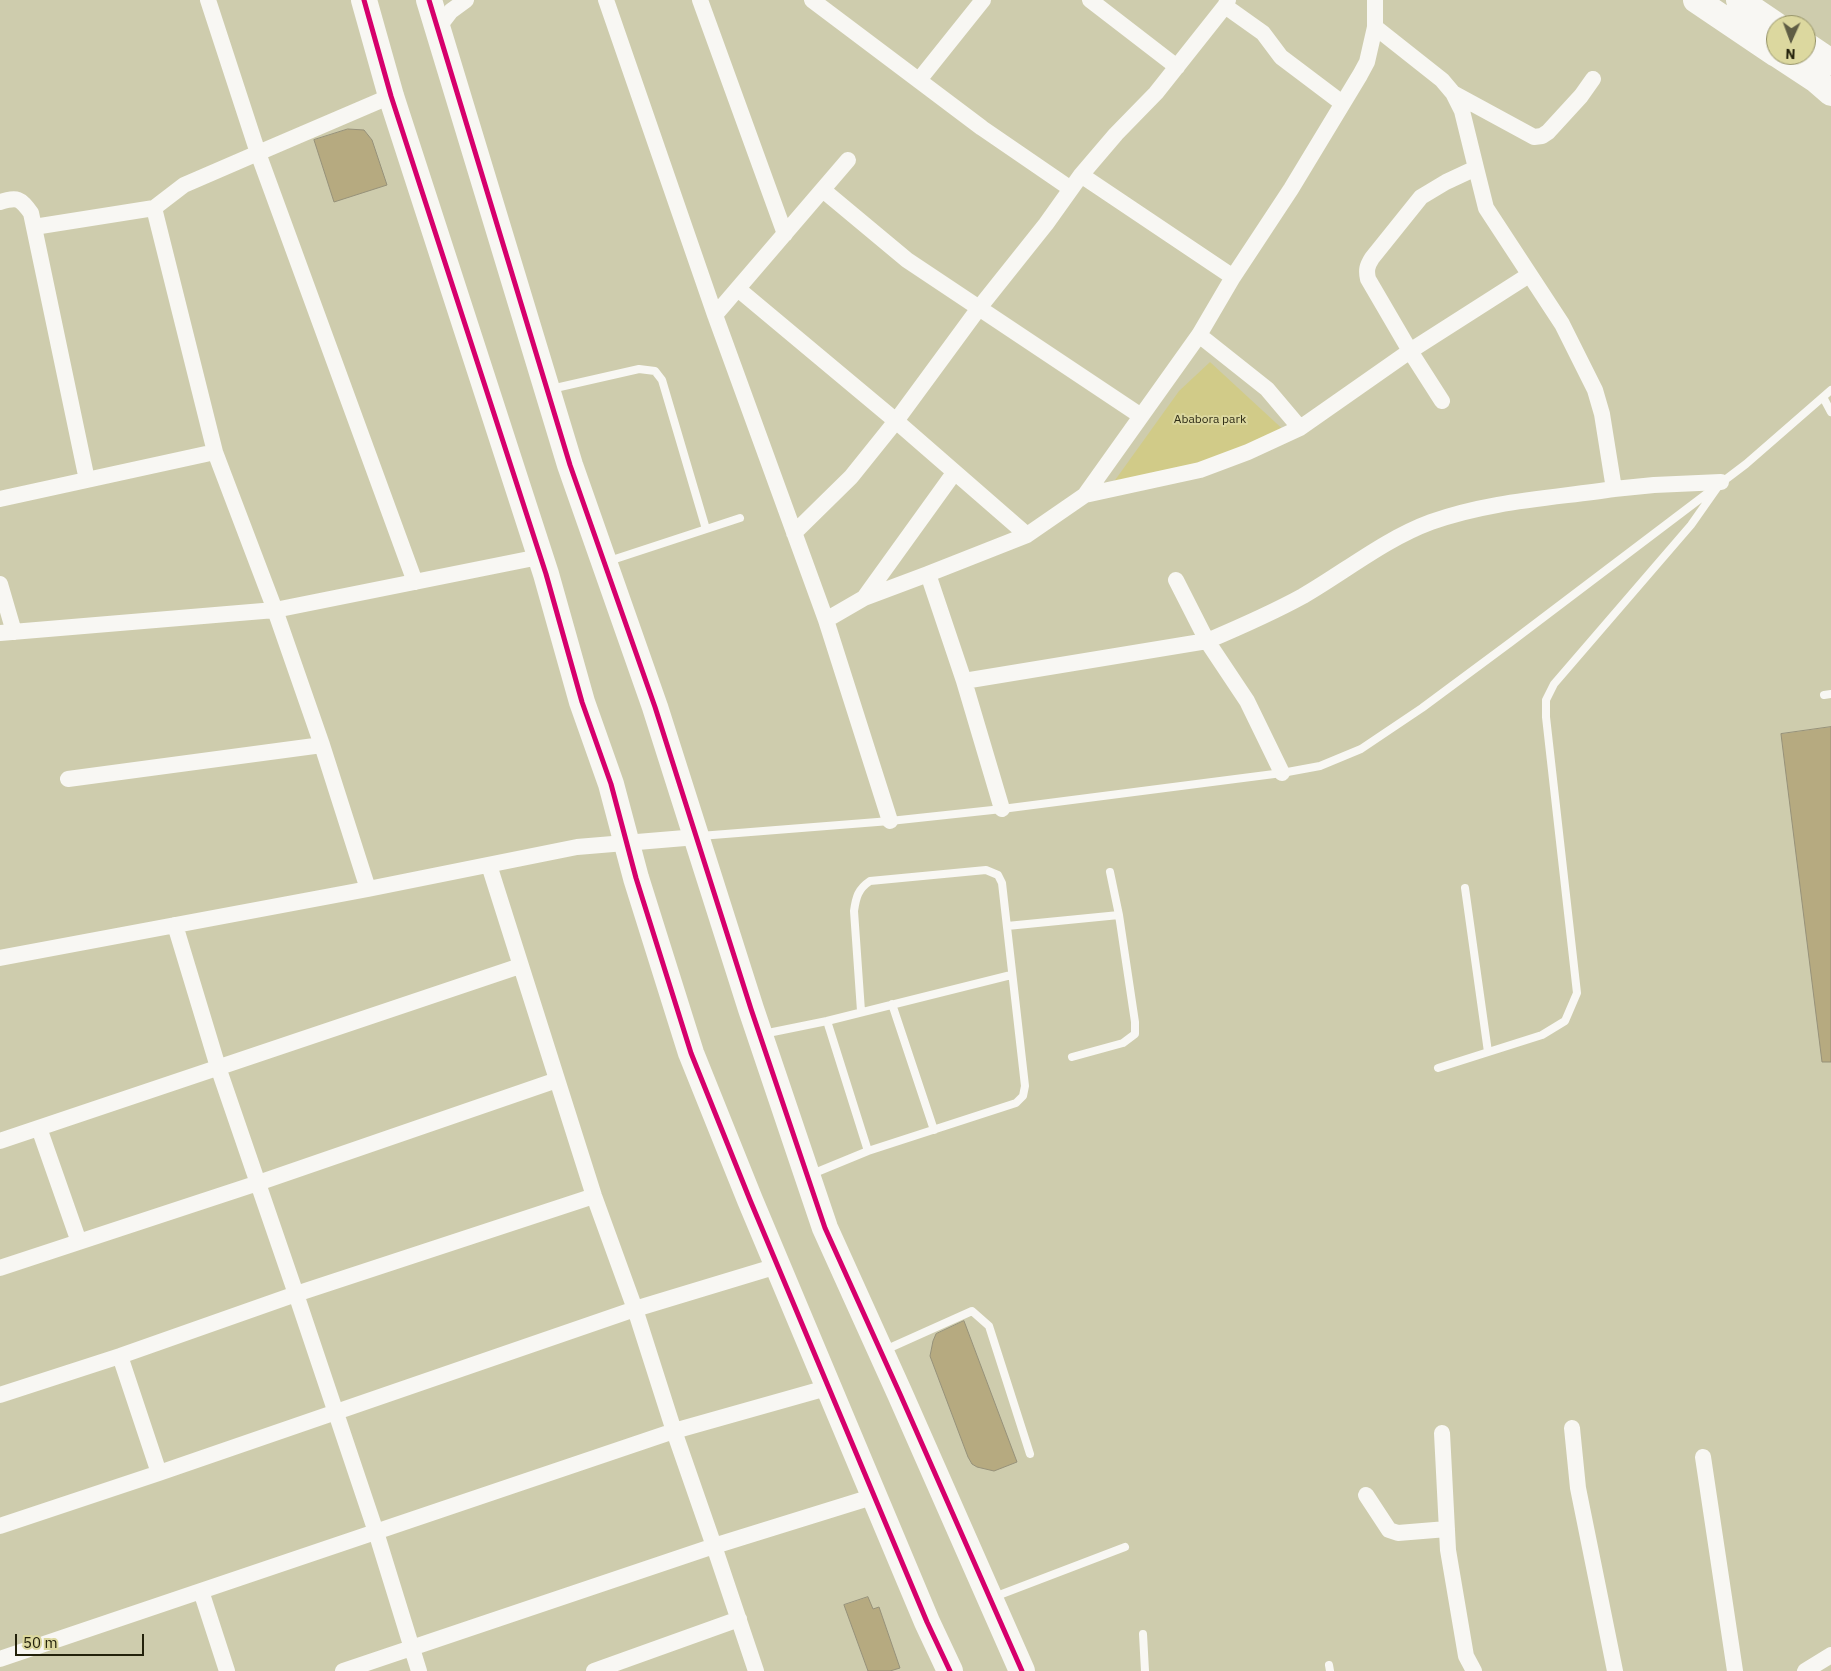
<!DOCTYPE html>
<style>
body{margin:0}
#map{position:relative;width:1831px;height:1671px;overflow:hidden;background:#ceccad;font-family:"IBM Plex Sans",sans-serif}
canvas{display:block}
.north{position:absolute;left:1766px;top:15px;width:50px;height:50px;box-sizing:border-box;background:#dcd89f;border:1px solid #928f64;border-radius:50%;rotate:182deg;font-size:14px;font-weight:700;line-height:20px;text-align:center;color:#23210b}
.north::after{content:'';display:block;margin:auto;width:18px;height:22px;background:#5f5d44;clip-path:polygon(50% 0,100% 100%,50% 72%,0 100%)}
.scale{position:absolute;left:15px;top:1634px;width:129px;height:22px;box-sizing:border-box;border:2px solid #23210b;border-top:0;padding-left:6px;font-size:15px;line-height:18px;white-space:nowrap;color:#23210b;-webkit-text-stroke:4px #dcd89f;paint-order:stroke}
</style>
<div id="map">
<canvas width="1831" height="1671"></canvas>
<div class="north">N</div>
<div class="scale">50 m</div>
</div>
<script>
const c = document.querySelector('canvas').getContext('2d');
c.lineJoin = 'round';
function fill(path, color) { c.fillStyle = color; c.fill(path, 'evenodd'); }
function strokePath(path, color, width, dash) { c.strokeStyle = color; c.lineWidth = width; c.lineCap = dash ? 'butt' : 'round'; c.setLineDash(dash || []); c.stroke(path); }
function write(font, color, halo, rows, align = 'center') {
  c.font = font + ' "IBM Plex Sans",sans-serif'; c.lineWidth = 4; c.setLineDash([]); c.textBaseline = 'middle'; c.strokeStyle = halo; c.fillStyle = color; for (const [text, x, y, turn = 0] of rows) {
    c.save(); c.translate(x, y); c.rotate((+turn || 0) * Math.PI / 180); c.textAlign = isNaN(turn) ? turn : align; if (halo) c.strokeText(text, 0, 0); c.fillText(text, 0, 0); c.restore();
  }
}
const green = new Path2D(`
 M1210 362 1288 434 1256 449 1113 483 1179 391Z`);
const building = new Path2D(`
 M348 129 364 130 372 140 387 185 334 202 314 140Z
 M1831 727V1062H1822L1781 734Z
 M964 1321 1017 1462 994 1471 977 1467 972 1464 968 1457 930 1356 933 1341 936 1334Z
 M868 1597 873 1609 879 1607 900 1668 890 1671H868L844 1605Z`);
const service = new Path2D(`
 M551 389 639 369 655 371 662 380 706 529
 M1823 397 1831 412
 M609 561 740 518
 M1824 695 1831 694
 M700 836 890 821 1002 809 1282 773 1320 766 1361 749 1422 708 1511 642 1746 464 1831 390
 M1465 888 1488 1052
 M1007 926 1119 915
 M892 1004 934 1130
 M827 1021 868 1151
 M763 1034 827 1021 1011 975
 M1072 1057 1123 1043 1135 1034V1022L1119 915 1110 872
 M1438 1068 1542 1035 1565 1021 1577 993 1546 717V700L1554 684 1691 525 1717 488
 M812 1174 868 1151 1016 1103 1023 1096 1025 1086 1002 883 998 875 986 870 870 881C858 889 856 897 854 911L861 1011
 M885 1350 972 1311 989 1326 1030 1454
 M994 1597 1125 1547
 M1143 1634 1145 1671
 M1329 1665 1330 1671`);
const minor = new Path2D(`
 M208 0 258 153 391 96
 M606 0 715 315 826 620 890 821
 M700 0 785 234
 M812 0 982 128 1071 189
 M1090 0 1177 67
 M1375 0V27
 M1225 6 1263 33 1281 57 1342 103
 M438 28 451 11 466 0
 M919 80 983 0
 M1453 93 1534 137 1542 136 1548 132 1581 96 1593 79
 M1476 168 1486 208 1562 324 1595 390 1602 414 1614 489 1654 485 1721 482
 M1081 175 1233 277
 M823 190 907 260 1141 416
 M0 202C18 197 20 198 31 213L87 480
 M34 227 154 208 184 185 258 153 415 582
 M738 289 896 421 1027 535
 M715 315 848 160
 M1199 335 1267 389 1300 428
 M1085 495 1200 470 1248 452 1300 428 1410 351 1529 275
 M0 499 215 452
 M794 533 851 477 896 421 979 308 1046 224 1081 175 1116 134 1156 93 1225 6 1228 0
 M1176 580 1207 641C1240 627 1272 613 1303 596 1346 571 1385 539 1431 522 1489 501 1553 498 1614 489
 M0 584 14 632
 M864 598 954 473
 M826 620 864 598 928 574
 M0 633 275 610 215 452 154 208
 M964 681 1207 641 1247 701 1282 773
 M68 779 322 745
 M1002 809 964 681 928 574 1027 535 1085 495 1199 335 1233 277 1291 189 1360 75 1367 62 1375 27 1442 80 1453 93 1462 111 1476 168 1446 182 1421 197 1372 258C1367 266 1366 270 1368 279L1410 351 1442 401
 M368 889 322 745 275 610 539 557
 M175 925 218 1067 296 1294 376 1532 419 1671
 M0 958 368 889 577 847 697 837
 M39 1128 79 1242
 M0 1141 520 966
 M0 1268 258 1183 557 1080
 M120 1356 159 1473
 M0 1395 120 1356 296 1294 594 1196
 M1572 1428 1578 1488 1615 1671
 M1442 1433 1448 1550 1466 1656 1474 1671
 M1703 1457 1735 1671
 M1366 1495 1389 1530 1398 1533 1447 1529
 M0 1526 159 1473 635 1309 777 1266
 M201 1591 227 1671
 M0 1659 674 1431 830 1387
 M343 1671 714 1546 674 1431 635 1309 594 1196 489 865
 M594 1671 739 1619
 M756 1671 714 1546 875 1496
 M1805 1671 1831 1655`);
const primary = new Path2D(`
 M364 0 391 96 546 574 582 702 611 784 636 878 691 1053 750 1200 927 1622 950 1671
 M429 0 570 465 655 707 751 1009 825 1228 900 1394 1022 1671
 M1696 0 1776 54
 M1739 0 1776 25
 M1806 45 1831 62
 M1778 55 1816 80 1831 93`);
const cycleway = new Path2D(`
 M364 0 391 96 546 574 582 702 611 784 636 878 691 1053 750 1200 927 1622 950 1671
 M429 0 570 465 655 707 751 1009 825 1228 900 1394 1022 1671`);
const parkNames = [
 ["Ababora park",1210,420]
];
fill(green, '#d1cb88');
fill(building, '#b6aa80');
strokePath(building, '#969179', 1);
strokePath(service, '#f8f7f3', 8);
strokePath(minor, '#f8f7f3', 16);
strokePath(primary, '#f8f7f3', 26);
strokePath(cycleway, '#d6006c', 5);
write('12px', '#2f2d17', '#dcd89f', parkNames);
</script>
